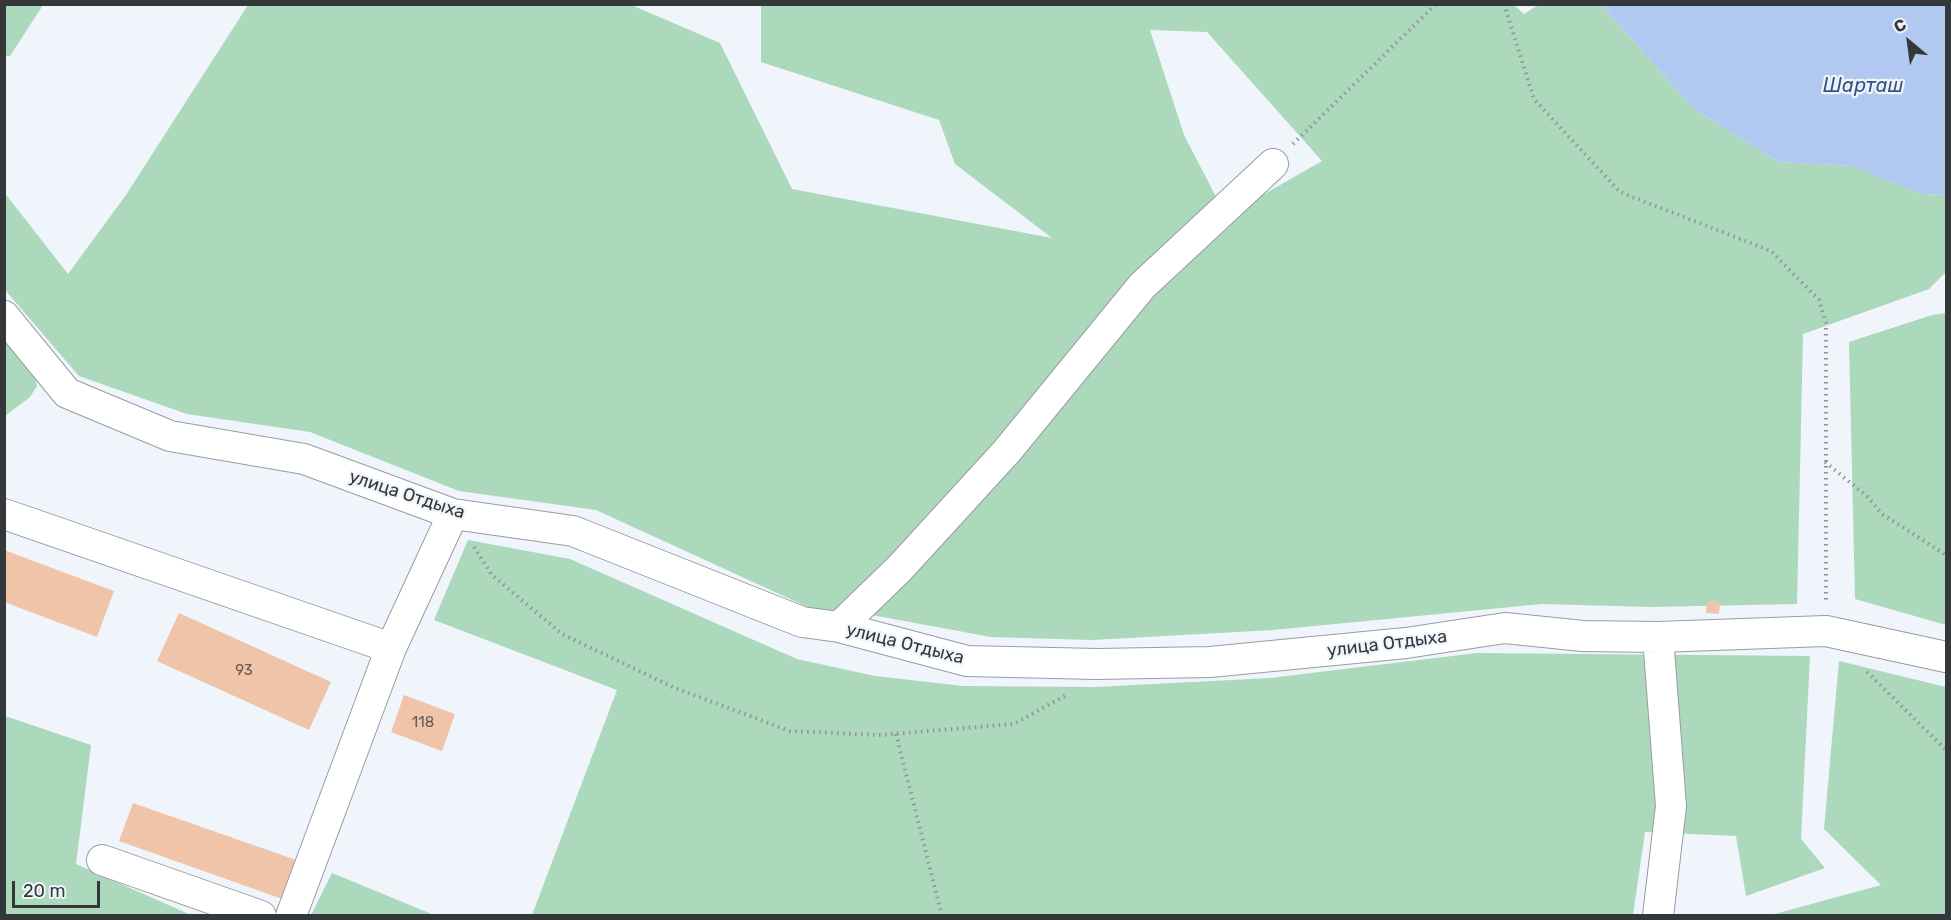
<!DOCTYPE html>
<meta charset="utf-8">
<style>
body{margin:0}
#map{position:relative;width:1951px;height:920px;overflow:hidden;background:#eff5fb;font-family:Rubik,sans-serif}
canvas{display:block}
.frame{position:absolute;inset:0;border:6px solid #35383a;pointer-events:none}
.north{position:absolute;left:1879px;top:12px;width:60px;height:60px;-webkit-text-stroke:4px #eff5fb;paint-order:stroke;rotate:331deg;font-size:16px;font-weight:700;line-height:24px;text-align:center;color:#35383a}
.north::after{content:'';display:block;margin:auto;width:21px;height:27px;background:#35383a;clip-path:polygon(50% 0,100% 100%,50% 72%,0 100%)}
.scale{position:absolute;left:12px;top:881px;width:88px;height:27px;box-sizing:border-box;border:3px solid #35383a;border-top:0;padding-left:8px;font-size:18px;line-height:21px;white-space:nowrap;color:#35383a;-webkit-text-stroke:4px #eff5fb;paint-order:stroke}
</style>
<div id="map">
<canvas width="1951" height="920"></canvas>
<div class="frame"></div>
<div class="north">С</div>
<div class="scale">20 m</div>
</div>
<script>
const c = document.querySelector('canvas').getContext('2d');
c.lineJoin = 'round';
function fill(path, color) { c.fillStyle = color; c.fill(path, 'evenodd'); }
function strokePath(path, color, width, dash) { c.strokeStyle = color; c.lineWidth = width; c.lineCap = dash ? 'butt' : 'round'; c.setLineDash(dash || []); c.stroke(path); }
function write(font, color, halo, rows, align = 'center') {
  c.font = font + ' Rubik,sans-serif'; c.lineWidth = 4.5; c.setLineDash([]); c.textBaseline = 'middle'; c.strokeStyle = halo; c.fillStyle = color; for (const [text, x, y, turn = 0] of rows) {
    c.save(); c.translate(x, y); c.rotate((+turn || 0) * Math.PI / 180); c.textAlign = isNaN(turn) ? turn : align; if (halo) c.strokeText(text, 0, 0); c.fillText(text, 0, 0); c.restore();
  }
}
const green = new Path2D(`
 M629 4 720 43 792 189 1052 238 955 164 939 120 761 62V5L1513 4 1524 14 1538 5 1600 4 1694 109 1779 162 1853 166 1921 194 1946 195V272L1929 289 1803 334 1797 604 1651 607 1542 604 1273 630 1092 640 991 637 861 613 812 609 596 510 459 491 310 432 187 414 79 376 5 290 4 192 68 274 126 195 248 5ZM1150 30 1207 32 1322 161 1226 216 1184 135Z
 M4 5H43L10 56H5Z
 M1946 313V625L1855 599 1849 342 1932 315Z
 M4 330 33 370 37 386 30 397 5 416Z
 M468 540 570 559 797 659 875 676 963 686 1095 687 1270 678 1477 653 1810 656 1801 839 1825 868 1746 896 1736 836 1645 832 1633 915H532L617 690 434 620Z
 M1839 661 1946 687V915H1771L1881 885 1824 829Z
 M5 716 91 745 76 864 191 915 5 916Z
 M332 873 434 915H311Z`);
const water = new Path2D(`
 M1601 5H1946V195L1921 194 1852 166 1779 162 1694 109Z`);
const building = new Path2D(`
 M4 550 114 591 97 637 4 602Z
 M1707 601 1720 602 1719 614 1706 613Z
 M179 613 331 682 309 730 157 661Z
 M404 695 455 714 442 751 391 732Z
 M133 803 299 861 285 900 119 841Z`);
const path = new Path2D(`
 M1504 4 1534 99 1620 192 1771 251 1819 300 1826 323V603
 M1293 144 1436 4
 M1825 462 1868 497 1882 514 1946 555
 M474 547 492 575 562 634 675 688 790 731 879 735 1014 724 1068 694
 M1867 672 1946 750
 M896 734 942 916`);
const minor = new Path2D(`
 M4 316 67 393 170 436 304 459 453 514 573 531 802 622 839 627 967 661 1097 664 1210 662 1406 643 1505 628 1583 636 1658 637 1826 631 1946 657
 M4 514 391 648
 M839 627 900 568 1007 451 1142 286 1273 164
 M1658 637 1671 806 1658 916
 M102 860 261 916
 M291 916 391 648 453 514`);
const numberNames = [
 ["93",244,671],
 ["118",423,723]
];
const streetNames = [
 ["улица Отдыха",407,495,18],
 ["улица Отдыха",905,644,14],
 ["улица Отдыха",1387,644,-7]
];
const waterNames = [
 ["Шарташ",1863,86]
];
fill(green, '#acd8bc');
fill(water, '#b1c8f0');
fill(building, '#f0c4a9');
strokePath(minor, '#979da2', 32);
strokePath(path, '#909498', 4, [1.5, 4.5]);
strokePath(minor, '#fff', 30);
write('15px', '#645b56', null, numberNames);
write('18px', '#35383a', '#eff5fb', streetNames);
write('italic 20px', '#355285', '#eff5fb', waterNames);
</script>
